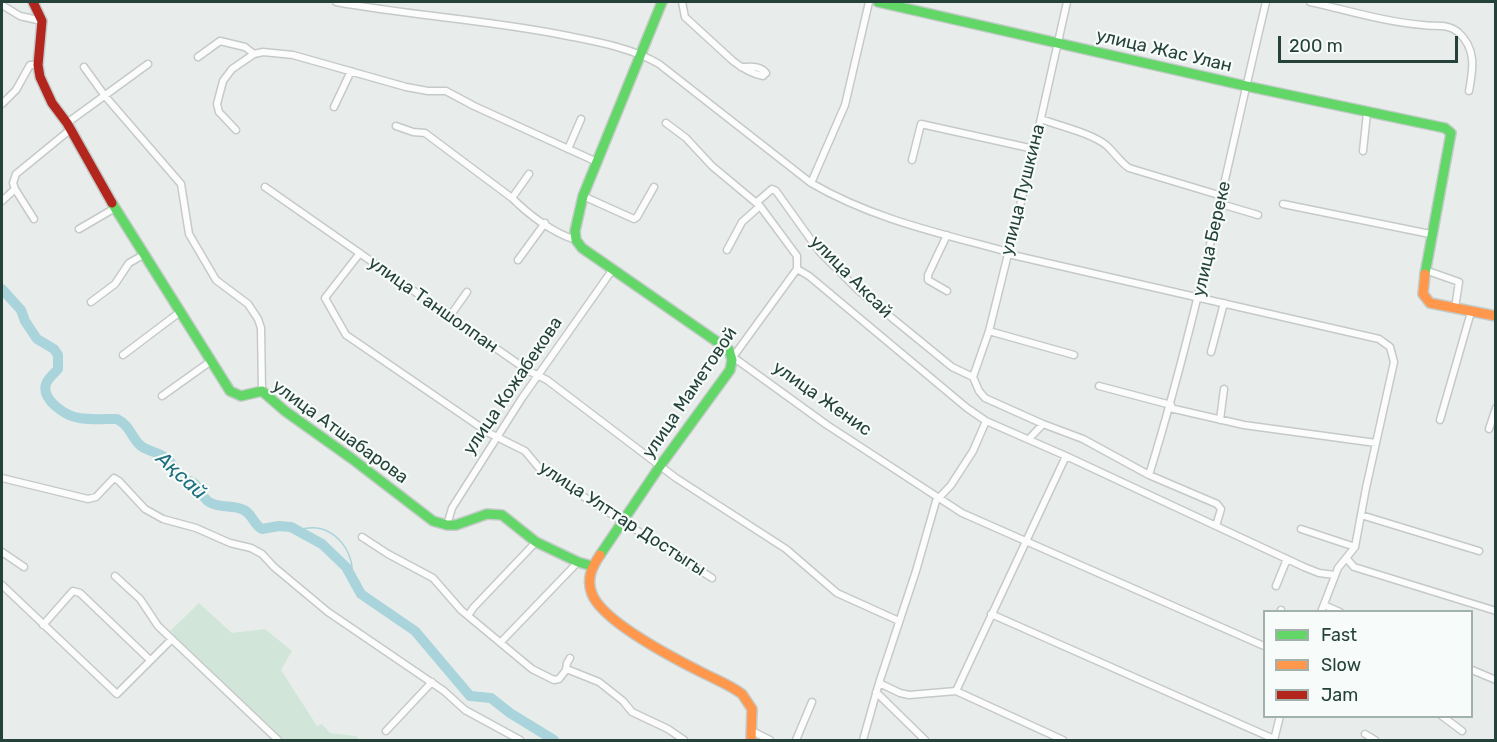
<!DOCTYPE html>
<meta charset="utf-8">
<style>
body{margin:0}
#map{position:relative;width:1497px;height:742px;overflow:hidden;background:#e8edeb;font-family:Rubik,sans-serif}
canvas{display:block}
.frame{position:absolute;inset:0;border:3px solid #24423a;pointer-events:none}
.legend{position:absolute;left:1263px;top:610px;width:210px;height:108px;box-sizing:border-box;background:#f7fbf9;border:2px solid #a3b1ad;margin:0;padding:8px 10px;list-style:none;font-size:18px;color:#24423a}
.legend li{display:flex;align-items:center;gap:12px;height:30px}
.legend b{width:30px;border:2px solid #a3b1ad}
.scale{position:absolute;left:1278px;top:36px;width:180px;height:27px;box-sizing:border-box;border:3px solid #24423a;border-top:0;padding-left:8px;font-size:18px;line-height:21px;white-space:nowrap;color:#24423a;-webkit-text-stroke:4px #f7fbf9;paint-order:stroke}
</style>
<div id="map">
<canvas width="1497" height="742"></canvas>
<div class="frame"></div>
<ul class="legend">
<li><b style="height:8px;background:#63d668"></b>Fast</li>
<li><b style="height:8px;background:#ff974d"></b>Slow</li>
<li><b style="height:8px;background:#b3261e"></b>Jam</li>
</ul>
<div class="scale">200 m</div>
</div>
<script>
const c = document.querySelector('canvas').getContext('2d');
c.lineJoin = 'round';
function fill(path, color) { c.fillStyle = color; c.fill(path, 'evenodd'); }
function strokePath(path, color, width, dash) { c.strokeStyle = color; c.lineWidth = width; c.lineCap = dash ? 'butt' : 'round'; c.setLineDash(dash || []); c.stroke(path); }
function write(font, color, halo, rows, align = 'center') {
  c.font = font + ' Rubik,sans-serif'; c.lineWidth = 4.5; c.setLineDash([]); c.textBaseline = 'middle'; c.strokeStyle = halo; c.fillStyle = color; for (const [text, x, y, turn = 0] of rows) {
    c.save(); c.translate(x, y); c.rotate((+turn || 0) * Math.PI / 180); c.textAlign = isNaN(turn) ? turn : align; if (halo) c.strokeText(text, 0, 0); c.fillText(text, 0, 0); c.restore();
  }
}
const green = new Path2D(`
 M199 603 232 633 265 629 292 651 281 670 317 726 322 724 330 733 356 736 360 740H283L170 631Z`);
const stream = new Path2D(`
 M300 530C329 519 356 549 352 578`);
const river = new Path2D(`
 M2 289 21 310 25 321 37 339 54 349 58 355V369C54 374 48 378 46 384 41 400 66 416 79 418 91 420 105 419 117 419 131 426 131 438 141 446 149 452 159 452 166 458 173 462 174 471 179 476 184 481 191 480 195 484 201 490 202 497 209 502 221 509 233 504 244 510 253 515 253 524 262 529L279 526 291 527 322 544 346 567 361 594 415 631 470 696 491 698 510 713 554 740`);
const street = new Path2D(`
 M336 2C413 16 491 20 568 36 598 42 632 48 659 64L811 183C873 219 939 233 1008 252
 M682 2 685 17 733 61C742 68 751 74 763 76L766 73C760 65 750 67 741 67
 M1310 2C1347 10 1385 22 1423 25 1435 27 1447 23 1458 32 1477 49 1473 69 1469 91
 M2 5 20 16 42 21
 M198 57 220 41 245 47 254 54
 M84 67 105 96 181 184 189 234 216 280 248 304 258 319 261 328 262 391
 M2 104 16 90 30 65H38
 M334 107 351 71
 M1041 119C1059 126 1091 133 1106 145 1115 153 1120 162 1129 168L1222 196
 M67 123 148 64
 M666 123 686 138 712 166 760 206 797 256V269L809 276 967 408 986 421 1066 456 1304 567 1319 573 1335 575
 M396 126 413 132 425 133 512 198C529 215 553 233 576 240
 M236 130 219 112 217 104 223 81 232 69 254 54 263 52 293 55 406 87 428 91H446L474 106 597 162
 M568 149 581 119
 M1363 151 1367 113
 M912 160 921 124 1034 149
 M811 183 845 105 869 2
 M265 187 527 370 547 380 676 478 786 549 837 593 899 621
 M583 196 634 219 637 217 654 187
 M512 198 529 174
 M2 201 15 189
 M757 202 772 189 776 191 819 251 859 291 952 367 973 377 979 391 985 398 1043 424 1083 439 1149 475 1217 504 1221 509 1216 526
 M1221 204 1258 215
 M1283 204 1430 234
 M34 219 15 189 13 183 16 174 71 129
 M79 229 115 208
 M727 250 742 222 760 206
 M360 253 325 298 346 335 352 339 489 433 525 451 540 469 712 578
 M1008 254 1379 339 1390 347 1394 362 1366 488 1355 547 1338 568 1321 612
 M518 260 545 223
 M797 269 733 357 827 425 962 513 1264 646
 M1425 270 1459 282 1455 308
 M947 291 928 280V275L947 235
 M91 302 115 284 129 263 145 254
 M450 316 467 292
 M989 331 1074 355
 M1211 352 1224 303
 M123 355 180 312
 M973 377 989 331 1034 149 1067 2
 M1099 386 1171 405
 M162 396 211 361
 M1170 408 1244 425 1376 443
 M1220 420 1224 389
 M1440 420 1471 312
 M1489 429 1496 408
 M1029 439 1043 424
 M1149 475C1197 320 1228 160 1266 2
 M2 478 88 499 96 497 114 478 119 481 145 509 163 519 196 528 230 543 251 548 262 554 274 567 328 612 444 691 465 710 520 740
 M1361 515 1479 551
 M447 525 452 508 522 398 613 269
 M1301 529 1355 547
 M362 537 388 554 433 578 461 610 532 669 554 680 559 679 566 670H569L599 682 623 701 632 712 668 729 684 740
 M2 552 24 567
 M1347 559 1354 567 1496 611
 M115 576 140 599 158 626 278 740
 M2 585 117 694 172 639
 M1276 586 1287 559
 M1324 605 1340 612
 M1280 612 1281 610
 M469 614 474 607 536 542
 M991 614 1274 739
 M43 625 73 591 80 593 150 660
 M501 642 578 562
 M566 670 567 663 570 658
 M1472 670 1496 680
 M879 683 900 693 909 695 956 691 1063 740
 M956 691 1066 456
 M876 692 925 740
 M1442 716 1462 731
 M386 731 432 682
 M752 731 770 740
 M1365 734 1375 740
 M796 740 812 702
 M863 740 879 683 916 571 936 501 951 485 973 451 986 421
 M1274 740 1280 716`);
const fast = new Path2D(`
 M878 2 1246 86 1445 128 1451 133 1425 274
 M112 203 230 391 241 396 262 391 285 411 351 458 433 521 447 525H456L487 514 502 515 536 542 578 562 592 566
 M600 555 660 466 730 370 732 360 729 350 582 248 576 240 575 231 583 196 662 2`);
const slow = new Path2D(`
 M1425 274 1423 294 1430 303 1496 316
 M600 555C592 567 586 579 592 594 603 622 677 660 705 674 717 680 730 685 742 694L752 709 751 740`);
const jam = new Path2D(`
 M33 2 42 21 38 65 40 77 52 103 67 123 112 203`);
const streetNames = [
 ["улица Жас Улан",1164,51,13],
 ["улица Пушкина",1023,190,-76],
 ["улица Береке",1212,239,-77],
 ["улица Аксай",851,277,45],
 ["улица Таншолпан",433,305,35],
 ["улица Кожабекова",513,386,-56],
 ["улица Маметовой",690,393,-56],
 ["улица Женис",822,399,35],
 ["улица Атшабарова",340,432,36],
 ["улица Улттар Достыгы",622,519,33]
];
const waterNames = [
 ["Ақсай",181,476,42]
];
fill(green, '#d1e6d8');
strokePath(stream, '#a9d4db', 1.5);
strokePath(river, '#a9d4db', 10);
strokePath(street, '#c5cac8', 9);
strokePath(fast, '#c3cbc8', 12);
strokePath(slow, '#c3cbc8', 12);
strokePath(jam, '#c3cbc8', 12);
strokePath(street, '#fcfcfc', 6);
strokePath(fast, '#63d668', 9);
strokePath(slow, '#ff974d', 9);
strokePath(jam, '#b3261e', 9);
write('18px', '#24423a', '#f7fbf9', streetNames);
write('italic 20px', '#1c6f80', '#f7fbf9', waterNames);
</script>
